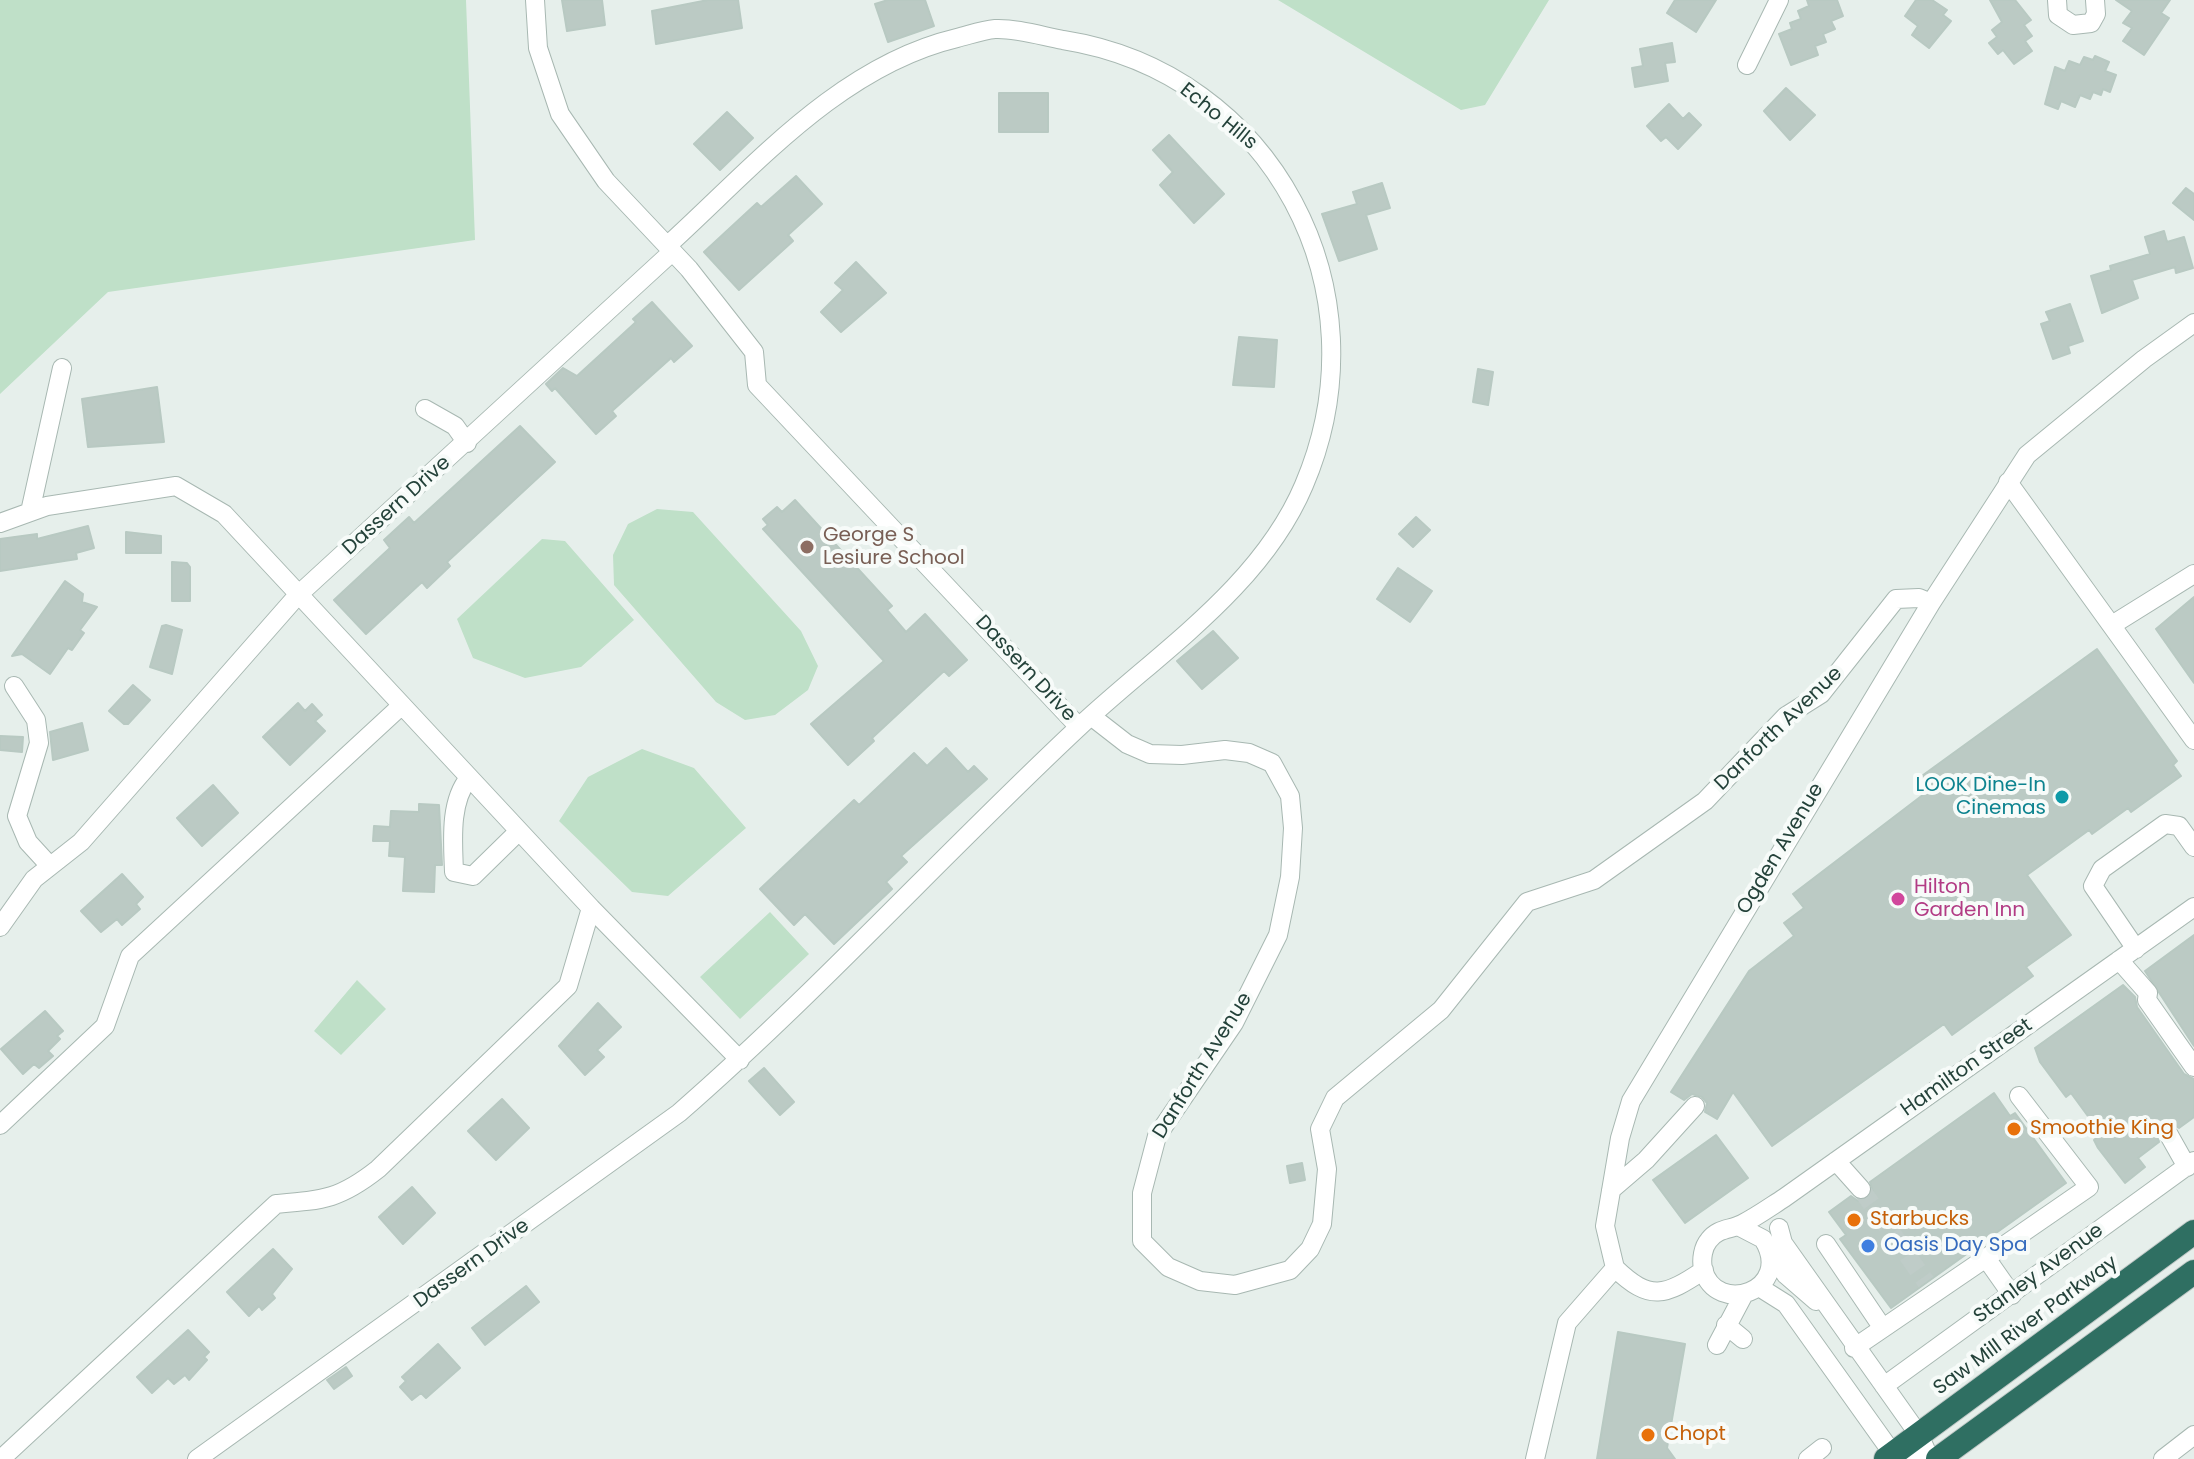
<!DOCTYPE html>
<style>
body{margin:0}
canvas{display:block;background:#e6efeb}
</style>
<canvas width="2194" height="1459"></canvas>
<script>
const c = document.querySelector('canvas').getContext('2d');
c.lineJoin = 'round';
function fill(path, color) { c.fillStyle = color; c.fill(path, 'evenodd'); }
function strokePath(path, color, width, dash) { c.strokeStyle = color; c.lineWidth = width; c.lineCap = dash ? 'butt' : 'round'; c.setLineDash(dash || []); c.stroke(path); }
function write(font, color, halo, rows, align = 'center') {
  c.font = font + ' Poppins,sans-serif'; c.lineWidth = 8; c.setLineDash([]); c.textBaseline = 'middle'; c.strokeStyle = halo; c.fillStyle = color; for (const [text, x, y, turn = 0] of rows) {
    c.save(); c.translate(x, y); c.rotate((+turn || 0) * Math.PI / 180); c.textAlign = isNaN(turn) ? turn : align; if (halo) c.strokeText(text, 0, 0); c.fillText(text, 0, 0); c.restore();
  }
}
const green = new Path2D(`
 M0 0H466L475 240 108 292 0 394Z
 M1278 0H1549L1485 105 1461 110Z
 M657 509 693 512 801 631 818 666 808 690 775 715 745 720 716 702 614 585 613 555 628 524Z
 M542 539 565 541 634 620 581 667 525 678 473 658 457 619Z
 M642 749 694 768 746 828 668 896 632 892 559 821 588 777Z
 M770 912 809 954 740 1019 700 977Z
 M357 980 386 1009 341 1055 314 1031Z`);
const building = new Path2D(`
 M562 0H602L605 25 567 31Z
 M708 0H738L742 28 656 44 652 11Z
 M888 0H925L934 26 888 42 875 4Z
 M1675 0H1716L1696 32 1667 13Z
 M1807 0H1837L1843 16 1831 21 1835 29 1823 34 1826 42 1815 46 1818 55 1791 65 1779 34 1792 29 1790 23 1801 19 1798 11 1809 6Z
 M1916 0H1932L1947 10 1943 15 1951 21 1929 48 1912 35 1918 26 1905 16Z
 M1990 0H2015L2031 20 2024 25 2032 36 2025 41 2032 51 2014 64 2003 50 1998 54 1989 43 1997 37 1992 30 2002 22Z
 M2116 0H2170L2161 13 2169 18 2144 55 2123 41 2132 28 2123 23 2132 11Z
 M1672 43 1675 62 1665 63 1668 81 1635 87 1632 68 1643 66 1640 49Z
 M2095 56 2109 62 2105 71 2116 75 2110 92 2103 89 2101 95 2093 92 2090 99 2080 95 2075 107 2061 101 2058 109 2045 104 2055 67 2065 71 2069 61 2080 65 2084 57 2093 60Z
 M1786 88 1815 115 1790 140 1764 111Z
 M999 93H1048V132H999Z
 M1669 104 1683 119 1689 113 1701 125 1678 149 1666 137 1661 141 1647 126Z
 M727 112 753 138 720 170 694 144Z
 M1169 135 1224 194 1194 223 1160 185 1173 172 1153 150Z
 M796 176 822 204 788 235 793 241 739 290 704 252 757 203 761 207Z
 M1382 183 1390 208 1366 215 1377 249 1339 261 1322 214 1357 204 1353 192Z
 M2186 188 2194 194V220L2173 203Z
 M2164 231 2167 242 2184 237 2193 268 2176 273 2175 267 2132 280 2138 298 2102 313 2091 276 2111 270 2110 266 2150 254 2145 237Z
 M856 262 886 293 841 332 821 312 843 290 835 283Z
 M652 302 692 346 674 362 671 358 612 411 616 416 596 434 555 388 552 391 546 384 563 368 577 376 636 322 633 319Z
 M2070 304 2083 341 2068 346 2070 353 2053 359 2041 324 2050 321 2046 312Z
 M1239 337 1277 340 1274 387 1233 385Z
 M1478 369 1493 372 1488 405 1473 402Z
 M157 387 164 442 88 447 82 399Z
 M520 426 555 462 447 562 450 566 427 588 422 582 366 634 334 600 390 548 384 540 409 517 414 523Z
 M795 500 892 606 887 610 906 632 925 614 967 660 949 676 944 671 872 738 874 741 848 765 811 724 884 661 763 529 768 525 763 519 777 507 782 512Z
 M1416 517 1430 530 1413 547 1399 534Z
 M88 526 94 548 76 553 77 559 0 571V539L37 534V539Z
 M126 532 161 536V553H126Z
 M172 562 187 563 190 567V601H172Z
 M1398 568 1432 591 1410 622 1377 599Z
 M65 581 83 594 82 602 97 607 80 630 84 633 72 650 68 648 50 674 22 654 12 656Z
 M2194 597V683L2156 629Z
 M166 625 182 630 172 674 150 667 162 626Z
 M1213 631 1238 658 1202 689 1177 661Z
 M2097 649 2177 761 2173 765 2181 776 2131 812 2128 808 2092 834 2089 830 2027 875 2071 935 2026 967 2033 976 1952 1035 1944 1024 1772 1146 1733 1092 1717 1119 1705 1112 1707 1103 1702 1097 1692 1094 1684 1100 1671 1092 1749 971 1794 936 1784 923 1804 908 1793 894 1928 791 1919 778Z
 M133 685 150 700 128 724H124L109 711Z
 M298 703 305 711 312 704 322 715 315 721 325 731 290 765 263 737Z
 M82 723 88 750 53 760 50 732Z
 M0 736 23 737 22 752 0 750Z
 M946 748 968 772 974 766 987 779 901 856 907 862 886 882 892 889 834 944 805 914 794 925 760 889 854 800 859 805 914 753 927 766Z
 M213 785 238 813 202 846 177 818Z
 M419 804 439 805 442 865H435L434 892 403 891 405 857 389 856 390 841H373L374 826 390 827 391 811 419 812Z
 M122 874 143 897 136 904 140 909 122 925 117 919 101 932 81 911Z
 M2194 935V1046L2145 971Z
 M2123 985 2135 997 2137 1007 2184 1074 2194 1079V1117L2179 1128 2170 1123 2162 1125 2157 1134 2159 1142 2138 1158 2145 1167 2125 1183 2098 1148 2094 1140 2101 1134 2071 1093 2066 1097 2040 1062 2035 1048Z
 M598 1003 621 1027 597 1050 604 1057 585 1075 559 1046Z
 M45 1011 63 1031 57 1036 60 1039 48 1051 53 1056 39 1068 34 1064 23 1074 1 1049Z
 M764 1068 794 1102 780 1115 749 1081Z
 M1994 1093 2010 1116 2015 1113 2066 1183 1891 1308 1840 1239 1846 1235 1829 1212 1851 1196 1858 1201 1868 1198 1873 1192 1870 1182Z
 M502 1099 529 1128 496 1160 468 1131Z
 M1716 1135 1748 1178 1685 1223 1653 1180Z
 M1302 1163 1305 1180 1290 1183 1287 1166Z
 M412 1187 435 1213 403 1244 379 1217Z
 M273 1249 292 1269 272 1294 275 1298 262 1310 259 1306 249 1316 227 1292Z
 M526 1286 539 1302 485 1345 472 1328Z
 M188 1330 209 1352 204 1357 207 1360 189 1380 185 1375 174 1384 168 1378 152 1393 137 1377Z
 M1618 1332 1685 1344 1667 1448 1675 1459H1597Z
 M438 1344 460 1368 426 1398 421 1393 412 1400 400 1387 406 1381 402 1377Z
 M346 1367 352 1376 334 1389 327 1380Z`);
const minorTunnel = new Path2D(`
 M1861 1189 1926 1282`);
const minor = new Path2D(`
 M535 0 538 48 560 114 606 181 689 269 754 352 757 385 1079 727
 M2057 0 2058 15 2073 25 2091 23 2096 14 2095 0
 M1747 65 1779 0
 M425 409 455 426 467 443
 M2008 482 2194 740
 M30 512 62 368
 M0 523 47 506 176 486 224 514 591 908 740 1060
 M2112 625 2194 574
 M14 686 36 720 39 743 17 816 28 842 50 866
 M1091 716 1127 744 1150 754 1182 755 1225 750 1249 753 1272 763 1290 796 1293 828 1290 877 1278 935 1234 1023 1157 1136 1142 1193V1241L1168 1267 1200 1281 1235 1285 1290 1270 1310 1249 1322 1224 1327 1169 1320 1129 1335 1098 1441 1010 1527 902 1594 880 1705 801 1786 716 1821 694 1896 599 1919 598 1931 603
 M469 778C449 802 453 842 454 872L473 876 519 831
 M0 927 34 879 81 842 297 596 672 252
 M2136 949 2093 886 2102 869 2165 824 2179 826 2194 847
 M2119 960 2148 993 2147 1000 2194 1067
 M0 1125 105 1026 130 956 401 706
 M2169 1135 2187 1167
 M1836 1161 1861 1189
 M1611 1190 1646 1160 1695 1106
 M1738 1226 1763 1239C1795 1290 1716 1318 1703 1269 1701 1259 1703 1247 1709 1240 1718 1228 1730 1230 1742 1224 1756 1217 1770 1207 1784 1198L2194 907
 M1779 1228 1783 1243 1919 1435 1930 1459
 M1826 1244 1882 1327
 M1770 1252 1786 1275 1816 1301
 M1986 1258 2089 1187 2019 1096
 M1615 1268 1605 1226 1620 1138 1631 1101 1931 603 2027 455 2144 359 2194 323
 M1615 1268C1650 1302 1665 1296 1704 1270
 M1759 1287 1786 1304 1893 1454 1914 1459
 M1726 1325 1743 1339
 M1717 1345 1744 1294
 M1854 1348 1986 1258 2012 1295
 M1884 1386 2194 1161
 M1 1459 276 1204C324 1200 340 1199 378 1169L568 986 591 908
 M197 1459 679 1113C819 991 944 853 1080 726 1158 653 1261 587 1304 485 1387 291 1273 73 1063 40 1042 36 1016 28 995 29 983 30 969 35 957 38 839 66 753 168 667 246
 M1535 1459 1567 1323 1615 1268
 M1808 1459 1822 1448
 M2163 1459 2194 1435`);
const highway = new Path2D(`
 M1886 1459 2194 1232
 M1938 1459 2194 1272`);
const markers = [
 [807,547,8,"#8d6e63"],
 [2062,797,8,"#0f9aa8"],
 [1898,899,8,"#d1479c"],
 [2014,1129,8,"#e8710a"],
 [1854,1220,8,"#e8710a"],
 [1868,1246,8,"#3f7fe0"],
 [1648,1435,8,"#e8710a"]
];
const streetNames = [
 ["Echo Hills",1218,117,39],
 ["Dassern Drive",397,506,-42],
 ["Dassern Drive",1025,669,47],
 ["Danforth Avenue",1779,729,-44],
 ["Ogden Avenue",1781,849,-59],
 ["Danforth Avenue",1203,1066,-58],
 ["Hamilton Street",1967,1068,-35],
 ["Dassern Drive",472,1264,-36],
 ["Stanley Avenue",2039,1274,-36],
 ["Saw Mill River Parkway",2026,1326,-36]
];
const educationNames = [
 ["George S",823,536],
 ["Lesiure School",823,559]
];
const cultureNames = [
 ["LOOK Dine-In",2046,786],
 ["Cinemas",2046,809]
];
const hotelNames = [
 ["Hilton",1914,888],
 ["Garden Inn",1914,911]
];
const foodNames = [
 ["Smoothie King",2030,1129],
 ["Starbucks",1870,1220],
 ["Chopt",1664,1435]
];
const shopNames = [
 ["Oasis Day Spa",1884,1246]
];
fill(green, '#bfe0c8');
fill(building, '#bbcac4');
strokePath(building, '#b8c9c2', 2);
strokePath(minorTunnel, '#bfccc8', 18, [18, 9]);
strokePath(minor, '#a8b8b2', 20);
strokePath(highway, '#c2cac8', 26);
strokePath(minor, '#fff', 18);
strokePath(highway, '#2f6f62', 24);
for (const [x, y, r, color] of markers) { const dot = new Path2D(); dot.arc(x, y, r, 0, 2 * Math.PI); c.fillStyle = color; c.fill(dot); strokePath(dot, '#f7fbf9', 3); }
write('20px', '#24423a', '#f7fbf9', streetNames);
write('20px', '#785e54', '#f7fbf9', educationNames, 'left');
write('20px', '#0d838f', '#f7fbf9', cultureNames, 'right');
write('20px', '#b23c85', '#f7fbf9', hotelNames, 'left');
write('20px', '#c56008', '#f7fbf9', foodNames, 'left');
write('20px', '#366cbe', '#f7fbf9', shopNames, 'left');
</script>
